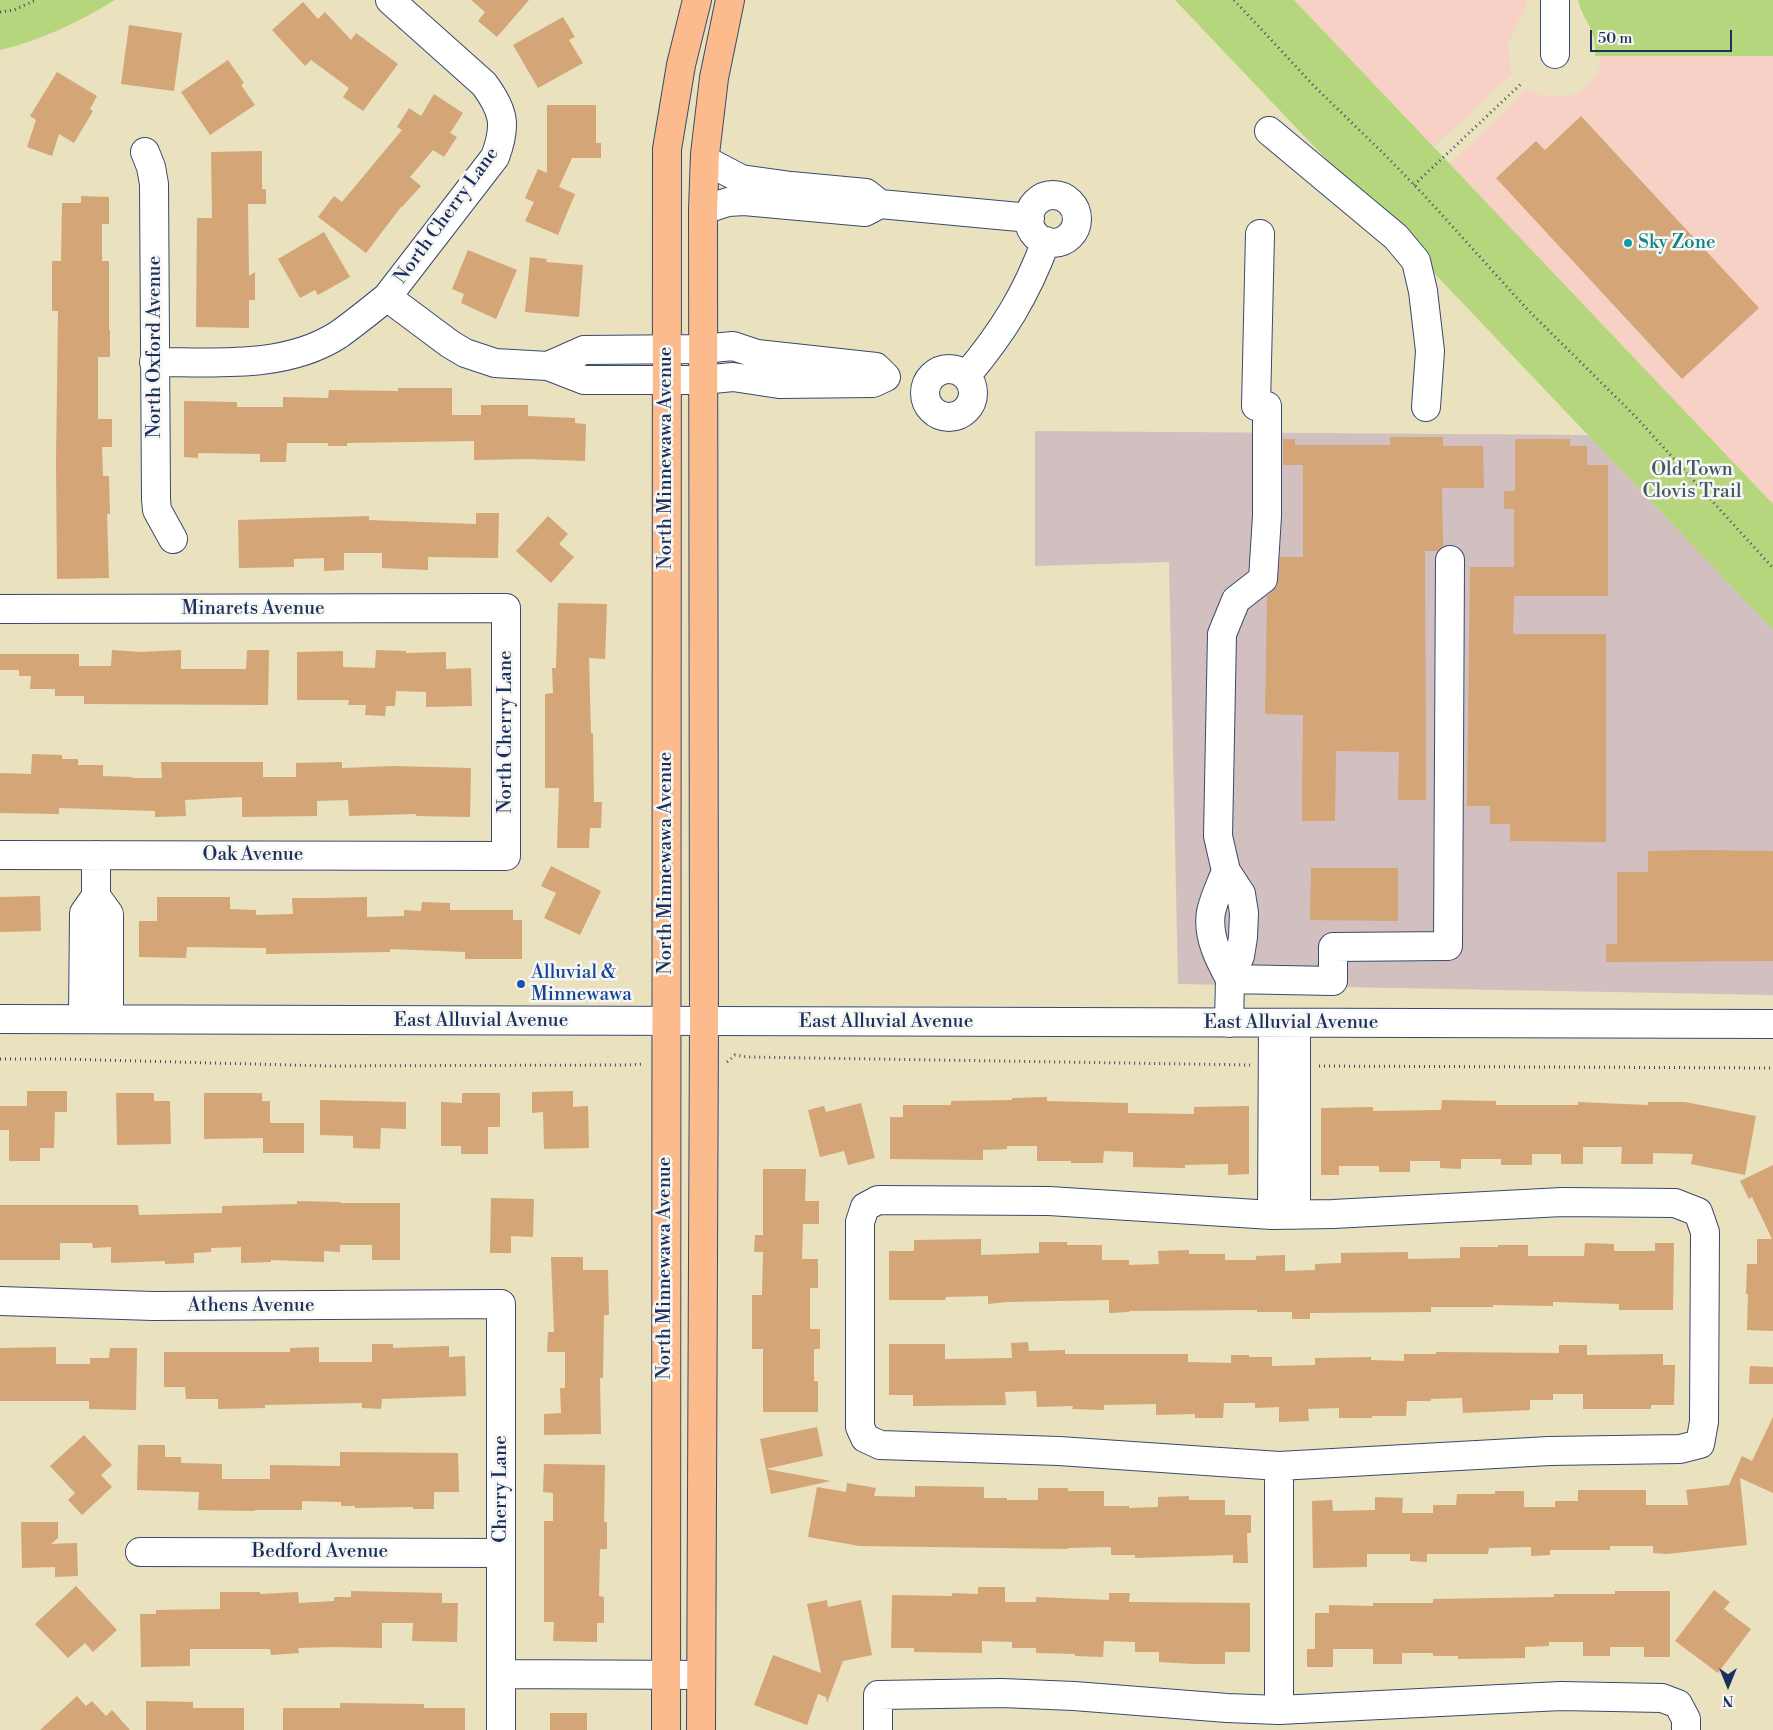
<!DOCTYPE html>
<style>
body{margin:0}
#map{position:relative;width:1773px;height:1730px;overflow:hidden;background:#eae1bf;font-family:"Libre Bodoni",serif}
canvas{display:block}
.north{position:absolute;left:1703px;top:1660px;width:50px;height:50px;-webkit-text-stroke:4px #f6f6f2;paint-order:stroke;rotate:180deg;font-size:14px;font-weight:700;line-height:20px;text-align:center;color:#1b2f5e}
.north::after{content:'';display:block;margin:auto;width:18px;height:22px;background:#1b2f5e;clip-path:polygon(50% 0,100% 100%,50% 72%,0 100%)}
.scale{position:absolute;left:1590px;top:30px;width:142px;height:22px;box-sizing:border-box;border:2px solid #1b2f5e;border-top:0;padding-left:6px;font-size:15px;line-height:18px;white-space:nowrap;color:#1b2f5e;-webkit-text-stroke:4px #f6f6f2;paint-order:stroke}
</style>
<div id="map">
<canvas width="1773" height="1730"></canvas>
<div class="north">N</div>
<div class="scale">50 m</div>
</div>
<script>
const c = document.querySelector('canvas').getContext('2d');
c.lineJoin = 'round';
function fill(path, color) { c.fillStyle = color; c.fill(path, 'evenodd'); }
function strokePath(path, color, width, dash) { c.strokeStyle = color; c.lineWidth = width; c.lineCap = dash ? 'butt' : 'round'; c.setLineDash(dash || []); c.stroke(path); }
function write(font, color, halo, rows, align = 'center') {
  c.font = font + ' "Libre Bodoni",serif'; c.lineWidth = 5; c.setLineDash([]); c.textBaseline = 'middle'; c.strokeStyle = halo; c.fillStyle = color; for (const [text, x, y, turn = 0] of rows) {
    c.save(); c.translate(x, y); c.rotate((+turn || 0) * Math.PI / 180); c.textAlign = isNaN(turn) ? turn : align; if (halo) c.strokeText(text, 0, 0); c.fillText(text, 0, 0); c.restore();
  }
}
const built = new Path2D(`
 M1294 0H1527V4L1508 43 1510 66 1513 73 1434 147Z
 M1600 56H1773V504L1450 164 1527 89 1546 96 1565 97 1578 93 1590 83 1595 76 1600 67Z`);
const industrial = new Path2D(`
 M1035 431 1588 435 1773 630V995L1178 984 1169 562 1035 566Z`);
const green = new Path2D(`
 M0 0H115C79 22 42 40 0 50Z
 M1175 0H1294L1773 504V630Z
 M1578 0H1773V56H1595C1597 29 1584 23 1578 0Z`);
const building = new Path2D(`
 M471 0H529L497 37 478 21 485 12Z
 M303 2 318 19 325 12 351 40 356 33 398 64 363 111 343 97 349 88 311 60 305 66 272 30Z
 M563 17 575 37 569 40 583 63 538 88 513 45Z
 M129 25 182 33 174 91 121 84Z
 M228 60 244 83 241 85 255 105 210 135 181 92Z
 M57 72 97 96 90 109 93 111 74 143 59 134 52 156 27 147 36 120 30 116Z
 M434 94 463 113 450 133 457 137 444 157 433 150 410 177 421 186 402 207H401L366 253 318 217 334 196 342 202 402 130 397 127 409 108 421 116Z
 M547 105H596V143H601V158H572L559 187 575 194 558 235 525 221 534 202 525 198 538 169 547 173Z
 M1581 116 1759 308 1682 379 1496 178 1536 141 1545 150Z
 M262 151V189H266V204H248L249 276 255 272V300H249V328L196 327 197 218H212L211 152Z
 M81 196 109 197V224H102V261H109V330H110V357H98V419H112V447H102L103 476H109L110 514H107L109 578 57 579 56 462 58 311H52V261H61L62 203H81Z
 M324 232 350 277 318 295 315 290 300 298 278 259Z
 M468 250 517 270 496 319 461 303 464 294 452 289Z
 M530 257 547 259 546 262 583 265 579 317 525 312Z
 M398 388H452V415H481V405H528V416L575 418V423L586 424 585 461 528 459 474 460V441L347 443V446H328V443H287L286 462H260V454L198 453V458L184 457V401L237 402V407H283V397L328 398 329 390 398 391Z
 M1390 437H1443V446H1483L1484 488H1442L1443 546 1437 551H1425L1426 800H1398L1399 752 1336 751 1335 821H1302L1303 715 1265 714 1267 596 1277 586 1280 557H1303V465H1283V439H1295V445H1390Z
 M1515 439H1570V446H1587V465H1608V596H1514L1513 634H1606V842L1510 841V824H1490V806H1467L1470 567H1514V509H1504V491H1515Z
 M476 513H499L498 558 428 557V570L382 568V553H344V570L324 571V558L294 559V567L239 568 238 520 369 516V520L476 524Z
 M548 516 568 534 559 544 574 557 551 583 516 551Z
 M558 603 607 604 605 659 589 658 591 733H593L594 802H602L601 828H590L589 848H557L559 788H545V694L553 693 552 668H556Z
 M112 650 141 652 181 650V669H246L247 650H269L268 705 84 704V696H55V689H30L31 676H19V670H0V654H79V666H111Z
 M376 650 406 651V653L446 652V669L471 668 472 706 426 707V692L396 691 395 706H386L385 716 365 715 366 705H348L349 700H297V652L343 651V667L375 668Z
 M32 754 62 755V759H78V765H103V776L132 777V778H162L161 762H263V777H296V763L342 762V768L394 766 471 768 470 817 416 816V814L349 816 348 800 317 801V816L242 817V797L185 800 186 816 155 817V811L59 808V814L0 813V773L31 774Z
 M1699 850 1773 851V961L1606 962V944H1617V872H1648V851Z
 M551 866 601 891 580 935 544 918 556 893 541 886Z
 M1311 868H1398V921L1310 920Z
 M40 896 41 931 0 932V897Z
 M157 897H230V909L256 910V915L293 914 292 898H324L367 897V917L404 916V910L421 911 422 902 450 903V910H513V920H522V959H465V952L390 949V952L266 954V948L187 947 186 958 139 957V921H157Z
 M27 1091H67V1112H55L54 1148H40V1161H9V1130H0V1106H27Z
 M573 1091V1107L588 1106 589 1148 544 1149 543 1112 532 1113V1092Z
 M116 1093H154V1101H170L171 1144 117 1145Z
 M204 1093H262V1101H270V1123H304V1153H263V1138L204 1139Z
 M462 1093H500V1127H488V1154H461V1146H441V1102L462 1103Z
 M1047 1097V1101L1128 1103V1113L1194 1114V1107L1249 1106V1174L1228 1175V1164L1185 1165V1168L1133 1167V1152L1104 1151 1103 1163H1071V1161H1037V1146H1007V1149L983 1150V1160L890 1159V1117H903V1105H951V1101L1012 1100V1098Z
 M320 1100 406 1102V1129L381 1128 380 1149 353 1148V1136L320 1135Z
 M1442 1100 1496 1101V1105H1578V1102L1648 1105V1102H1685L1756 1116 1745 1175 1691 1164 1693 1154 1653 1153V1164H1621L1622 1147H1583V1164H1561V1154H1532V1165H1501V1159H1461V1169L1440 1168V1161H1410V1172H1379V1166H1339V1175H1321V1108L1373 1107V1111L1441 1110Z
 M861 1103 875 1158 848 1165 844 1151 820 1157 808 1110 824 1106 826 1112Z
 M1773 1165V1331L1747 1330 1748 1294H1746L1747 1264H1757V1239H1772L1752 1197 1749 1199 1740 1181Z
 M763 1169H806L805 1201H819V1224H803L802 1259H818V1288H810V1329H820V1349H814V1381H818V1412H763V1349H752V1295H762L763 1252H754L755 1235H763Z
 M491 1198 534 1199 533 1237 511 1236V1253H490Z
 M297 1201 341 1202V1203H400V1260H372V1245H340V1252L324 1251V1262L271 1260V1262L241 1263V1247L211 1248V1252L194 1253V1263L165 1264V1261L111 1263V1247L93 1248 92 1243H60V1260H0V1205H138L139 1215 222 1213V1206L297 1204Z
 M981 1239V1255L1039 1253V1242H1067V1245H1102V1260H1129V1265L1159 1264 1158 1251 1189 1250V1254H1225V1260H1256V1256L1285 1255V1271L1315 1270V1264L1341 1263V1253L1408 1252V1259L1460 1258V1247H1498V1245H1528V1256H1584L1585 1243 1614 1244V1251H1655V1243H1674L1673 1310H1619V1304L1553 1302V1306L1493 1305V1307H1431V1312L1310 1313V1319H1292V1312H1257V1310L1129 1311V1312L1109 1313V1300L1007 1302 988 1304V1296L946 1297 945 1300H889V1251H914V1240Z
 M551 1257H583V1270H608L609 1315H604L603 1378H600L601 1434 544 1435V1414L561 1413 560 1388H565V1352H547L548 1332H554Z
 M1028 1342 1029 1351 1065 1350V1354H1188V1362L1231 1363V1355H1249V1357H1272V1366L1315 1365V1358L1371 1357V1360L1404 1361V1354H1436V1352L1559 1353V1345H1587V1355L1663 1354V1365H1675L1674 1405H1651V1409H1583V1394H1553V1400H1530V1410L1463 1413 1462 1398 1431 1399V1401H1407L1406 1416H1372V1418H1339V1408L1308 1409 1309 1421 1279 1422V1407L1255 1408V1403H1224L1223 1418H1195V1414L1156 1415V1404L1104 1405V1410L1072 1409 1073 1406 1037 1407 1036 1391 1005 1392 1006 1405 913 1406V1395H889V1344H945V1359L1012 1358 1011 1343Z
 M372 1344H393V1348L449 1346V1357L465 1356 466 1396 382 1399 381 1409 362 1408V1403L265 1405V1408L218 1409V1399H186L185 1387H164V1352H290V1348L319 1347V1362H372Z
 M56 1347V1364H90V1358H109L110 1348H137L136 1410 89 1409V1401H0V1348Z
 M1750 1366 1773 1367V1384H1749Z
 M1773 1417V1493L1740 1478 1747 1545 1667 1554 1653 1553V1546H1610V1550H1550V1555L1531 1556V1547L1489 1548 1488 1554H1427V1562L1410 1561V1554H1367V1567L1313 1568 1312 1501 1332 1500 1333 1511 1375 1510V1497L1403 1498 1402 1513H1433V1505H1456L1457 1494H1495V1491H1524V1507H1555V1501H1578V1490H1646V1505H1688L1686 1490 1729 1485 1742 1456 1752 1461Z
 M817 1427 823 1456 766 1469 760 1439Z
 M84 1435 112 1465 101 1475 112 1487 82 1515 68 1500 75 1493 50 1466Z
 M138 1445H165V1457H181V1463L222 1464V1479H270V1465L340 1466V1452L458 1453 459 1492H434V1509H413V1507L355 1508V1506H341V1502L302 1501V1510H255V1511L198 1510 199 1492 137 1490Z
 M544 1464 605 1465 604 1522H607V1549H600L599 1596 604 1597V1623H597V1642L553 1641 554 1622H544V1521H553V1493L543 1492Z
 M766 1469 831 1481 771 1494Z
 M847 1483 876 1488 874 1496 915 1497V1486L984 1487V1498H1007V1500H1038V1488H1068V1491H1104V1506H1129V1508L1158 1507V1497L1189 1496V1500H1225V1515H1251V1533H1247L1248 1563H1233V1555L1135 1558V1555H1111V1547L1068 1548V1549L860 1546 808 1537 817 1487 846 1492Z
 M21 1522H58V1538L51 1544 77 1543 78 1576 55 1577V1567L22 1568Z
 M76 1586 117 1630 93 1652 85 1643 68 1658 35 1624Z
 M978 1587H1005V1602H1036V1597L1109 1600V1593H1130L1129 1602 1250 1603V1652H1225V1664H1194L1159 1662V1652H1135V1642L1104 1641 1103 1657 1075 1656V1654L1036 1653V1648H1012V1642L982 1641V1653L914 1652V1648H891L892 1595 952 1596V1593L978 1594Z
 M1714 1590 1730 1602 1724 1609 1751 1629 1718 1673 1675 1641Z
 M351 1591 442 1593V1603H458L457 1642 412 1641 413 1623H382V1648L334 1647 298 1648 299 1653 271 1655 270 1649H190V1666L141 1667 140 1614H156V1610L220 1609V1592H260V1594L298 1592 299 1603 334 1601V1597H351Z
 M1615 1591H1670V1657H1644V1647H1610V1656H1583V1642H1549V1646L1525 1647V1658L1458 1659V1656H1433V1653H1402V1664H1373V1649H1333V1667H1307V1649H1315V1613H1329V1605L1373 1606V1603H1433V1599L1554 1597V1594H1615Z
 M827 1600 828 1607 861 1600 872 1655 843 1661 827 1703 826 1697 818 1694 807 1725 754 1705 773 1655 821 1673 807 1604Z
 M77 1696 86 1706 92 1701 106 1716 112 1710 130 1730H40Z
 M146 1701 193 1702V1708H244V1730H146Z
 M340 1703 424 1704V1708H465V1730H283V1708H340Z
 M550 1713H587V1730H550Z`);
const path = new Path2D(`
 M1234 0 1315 87 1387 157 1424 195 1527 309 1635 416 1773 568
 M0 12 14 10 36 0
 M1414 185 1523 82
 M0 1059H61L329 1066 624 1065 644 1064
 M727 1062 735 1055 748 1057 1250 1065
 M1319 1066 1773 1068`);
const minor = new Path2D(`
 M1555 54V0
 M1269 131 1396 237 1416 261 1423 291 1430 351 1426 407
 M145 152 151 167 154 184 156 499 157 510 173 539
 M1029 219a24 24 0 1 1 48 0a24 24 0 1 1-48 0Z
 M880 204 1030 218
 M703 210 728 202 744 201 865 212 880 204 866 193 791 186 741 179 705 160
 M387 297 495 157C507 125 504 111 484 84L390 0
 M154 362C215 362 285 369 338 335 355 323 371 310 387 297L450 344 465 353 495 363 548 366 584 380H702L733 377 779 384 873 383 886 377 876 367 757 354 733 346 702 349 584 350 548 366
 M925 393a24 24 0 1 1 48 0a24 24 0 1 1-48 0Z
 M966 376C1003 332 1026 295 1046 241
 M1256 406 1260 234
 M0 609 506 608V856L0 855
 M96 855V896L109 914V1019
 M1226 871C1221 884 1214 898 1211 912 1207 936 1219 959 1230 979L1240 956 1243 937 1244 913 1241 894 1226 871 1218 836 1222 634 1236 600 1263 579 1267 516V406
 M0 1019 1773 1024
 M83 1019 84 913 96 896
 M1229 1023 1230 979 1333 981V947L1448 946 1450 560
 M878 1200 1049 1201 1272 1215 1333 1214 1562 1202 1675 1203 1698 1212 1705 1232 1704 1422 1700 1444 1680 1449 1549 1451 1279 1466 1059 1451 880 1445 865 1438 860 1427V1222L865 1207Z
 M1272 1215 1273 1023
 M1296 1215V1023
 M0 1301 153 1306 501 1304V1730
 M140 1552 501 1553
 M501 1674 701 1675
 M1279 1710V1466
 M878 1730V1695L1002 1693 1074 1696 1227 1708 1279 1710 1561 1696 1662 1698 1678 1704 1686 1719V1730`);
const major = new Path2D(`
 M666 1730 667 149 681 65 697 0
 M701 1730 704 1022 703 210 705 154 714 78 730 0`);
const markers = [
 [1628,243,5,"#0f9aa8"],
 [521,984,5,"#1a4fb4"]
];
const streetNames = [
 ["North Cherry Lane",447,216,-54],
 ["North Oxford Avenue",155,347,-90],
 ["North Minnewawa Avenue",666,458,-90],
 ["Minarets Avenue",253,609],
 ["North Cherry Lane",506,732,-90],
 ["Oak Avenue",253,855],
 ["North Minnewawa Avenue",666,863,-90],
 ["East Alluvial Avenue",481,1021],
 ["East Alluvial Avenue",886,1022],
 ["East Alluvial Avenue",1291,1023],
 ["North Minnewawa Avenue",665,1268,-90],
 ["Athens Avenue",251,1306],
 ["Cherry Lane",501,1489,-90],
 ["Bedford Avenue",320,1552]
];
const cultureNames = [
 ["Sky Zone",1638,243]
];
const parkNames = [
 ["Old Town",1692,470],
 ["Clovis Trail",1692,492]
];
const transitNames = [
 ["Alluvial &",531,973],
 ["Minnewawa",531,995]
];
fill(built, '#f7d1c6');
fill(industrial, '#d2bfbf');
fill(green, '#b5d67d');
fill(building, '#d3a577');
strokePath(minor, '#3a4a6d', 30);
strokePath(major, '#3a4a6d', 30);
strokePath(path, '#3a4a6d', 3, [1, 4]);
strokePath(minor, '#fff', 28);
strokePath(major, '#fbbb8d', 28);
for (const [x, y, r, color] of markers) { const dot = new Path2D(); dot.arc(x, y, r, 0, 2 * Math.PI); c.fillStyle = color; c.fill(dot); strokePath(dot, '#f6f6f2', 2); }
write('19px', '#1b2f5e', '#f6f6f2', streetNames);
write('19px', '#0d838f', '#f6f6f2', cultureNames, 'left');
write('19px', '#425966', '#f6f6f2', parkNames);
write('19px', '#164399', '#f6f6f2', transitNames, 'left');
</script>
